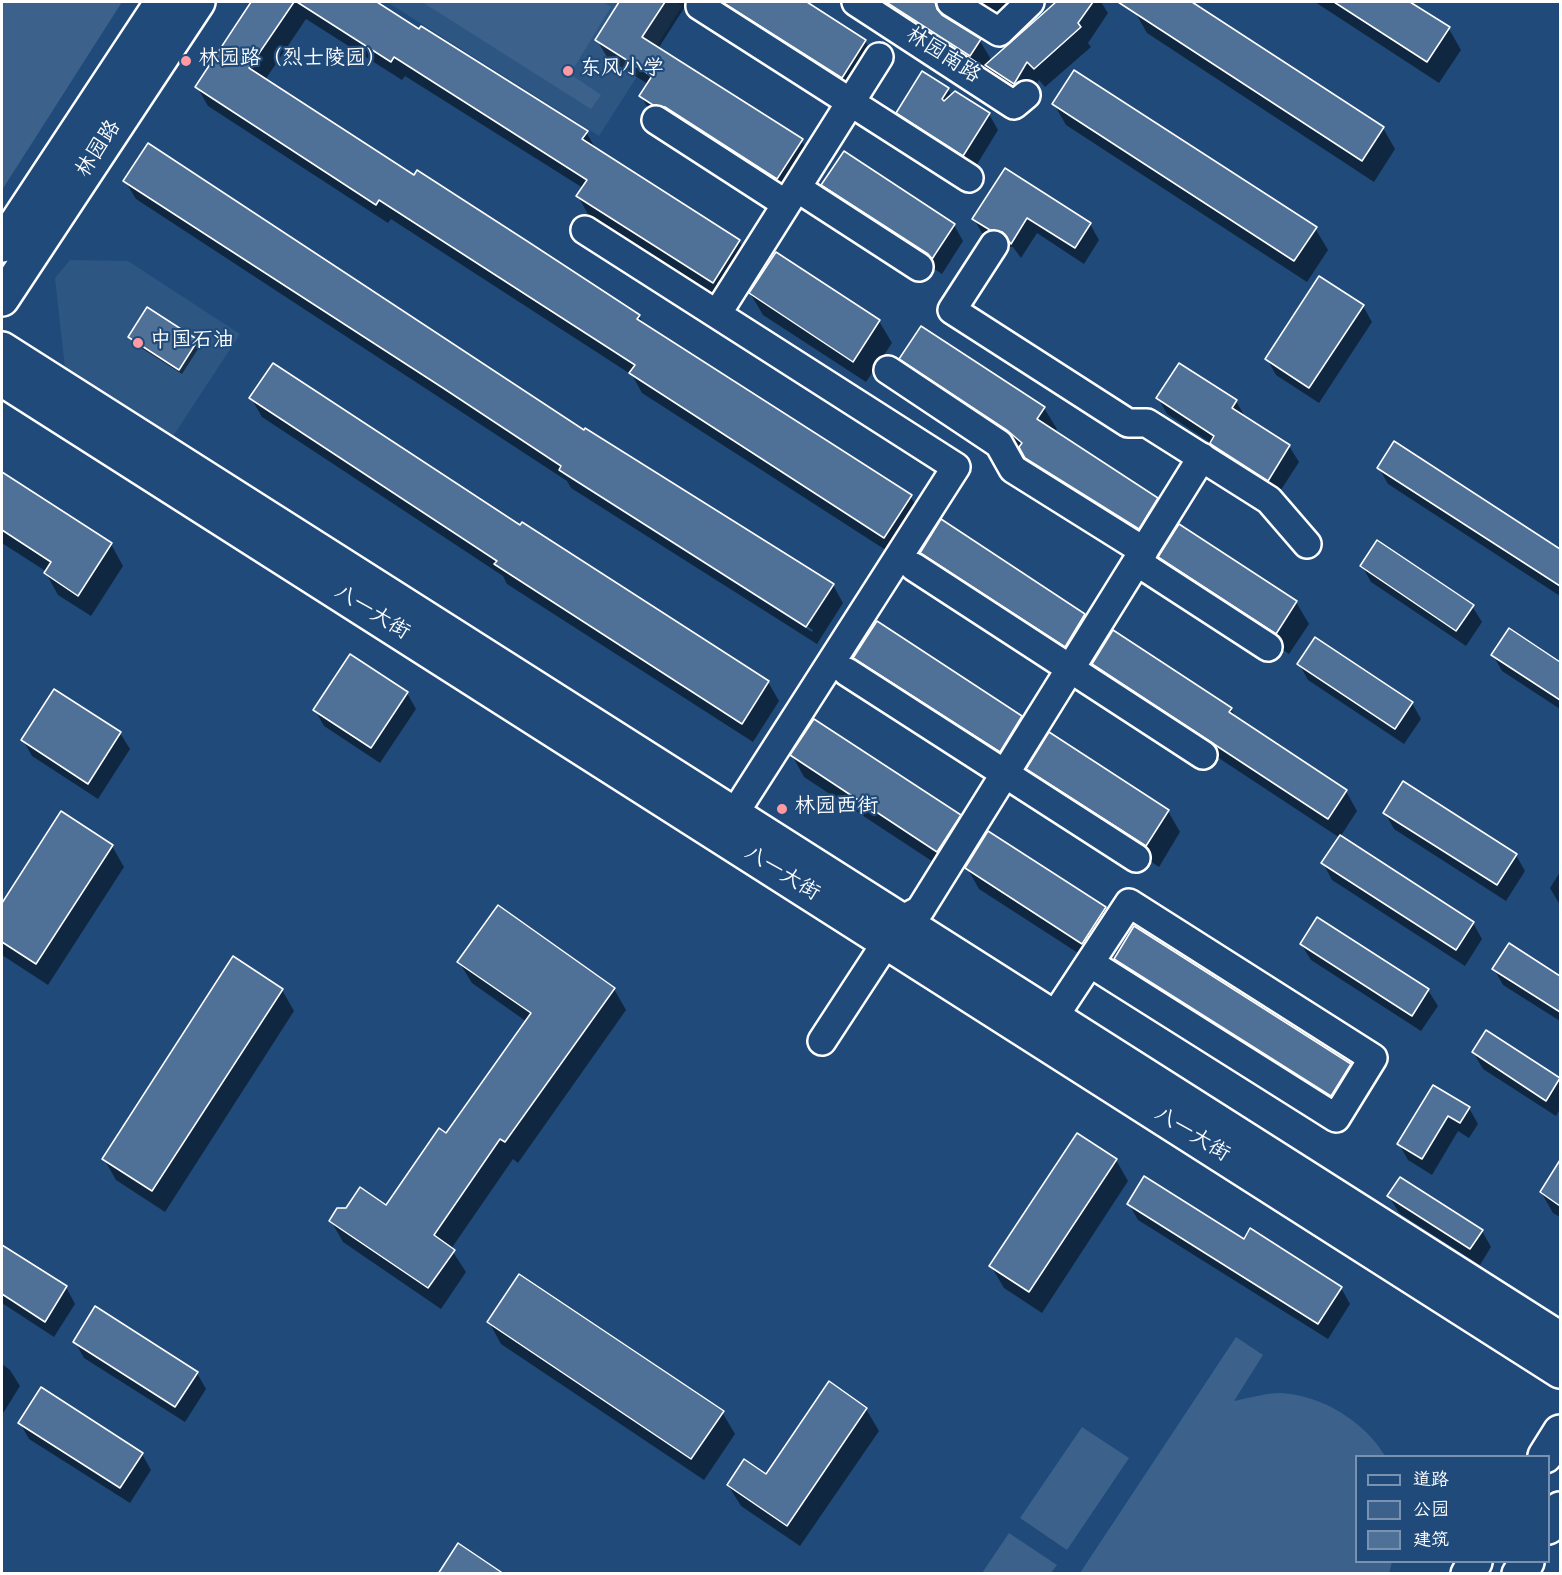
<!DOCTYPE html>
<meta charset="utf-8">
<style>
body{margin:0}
#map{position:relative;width:1562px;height:1575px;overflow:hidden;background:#1f4a7a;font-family:"Indie Flower","LXGW WenKai TC",sans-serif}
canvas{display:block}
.frame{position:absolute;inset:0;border:3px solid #fff;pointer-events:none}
.legend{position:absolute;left:1355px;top:1455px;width:195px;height:108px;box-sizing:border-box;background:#1f4a7a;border:2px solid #7992af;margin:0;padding:8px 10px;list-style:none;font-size:18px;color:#fff}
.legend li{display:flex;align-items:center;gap:12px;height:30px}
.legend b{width:30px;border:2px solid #7992af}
</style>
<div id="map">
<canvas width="1562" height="1575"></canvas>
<div class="frame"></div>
<ul class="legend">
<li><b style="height:8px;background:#1f4a7a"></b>道路</li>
<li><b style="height:16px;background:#3c618b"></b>公园</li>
<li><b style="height:16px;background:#507197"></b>建筑</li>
</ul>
</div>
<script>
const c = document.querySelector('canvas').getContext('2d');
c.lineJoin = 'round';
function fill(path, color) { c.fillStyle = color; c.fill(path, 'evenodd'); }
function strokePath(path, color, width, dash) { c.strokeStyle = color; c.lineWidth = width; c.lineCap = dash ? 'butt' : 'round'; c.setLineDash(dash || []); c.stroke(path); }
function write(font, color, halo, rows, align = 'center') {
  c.font = font + ' "Indie Flower","LXGW WenKai TC",sans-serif'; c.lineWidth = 4.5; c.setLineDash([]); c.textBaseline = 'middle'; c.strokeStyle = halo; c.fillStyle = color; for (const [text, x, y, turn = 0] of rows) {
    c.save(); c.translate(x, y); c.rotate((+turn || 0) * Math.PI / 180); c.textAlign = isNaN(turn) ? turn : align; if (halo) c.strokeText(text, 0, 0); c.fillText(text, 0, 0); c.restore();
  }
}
const built = new Path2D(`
 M387 2H675L682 6 599 136Z
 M70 260 128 261 240 334 168 444 66 377 55 278Z`);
const green = new Path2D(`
 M2 2H122L2 190Z
 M422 2H603L611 7 570 74 601 95 591 109Z
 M1236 1337 1263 1355 1234 1401C1249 1398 1265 1393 1281 1393 1322 1395 1365 1422 1385 1456H1356V1562H1392L1389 1574 1080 1573Z
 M1082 1427 1129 1458 1067 1550 1020 1518Z
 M1009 1533 1057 1565 1051 1573H982Z`);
const shadow = new Path2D(`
 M253 2H374L586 132 597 151 739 241 750 260 724 301 589 216 578 196 583 188 405 76 402 80 306 19 265 80 414 177 639 316 644 325 910 496 922 515 895 556 642 393 632 375 391 219 388 223 208 106 197 87Z
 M621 2H688L658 49 801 140 812 159 788 198 652 115 641 96 648 84 608 59 597 40Z
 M694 2H805L865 41 876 60 853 96Z
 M869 2H1031L1016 26 949 14 948 20 980 41 992 61 1056 4 1054 2H1101L1108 13 1088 43 1091 47 1045 87 1039 80 1025 102 997 84 988 68 983 76Z
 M1142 2H1189L1383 128 1395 149 1374 182 1147 33 1135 12Z
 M1315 2H1407L1449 29 1461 50 1439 83Z
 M948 89 952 96 989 114 998 130 973 171 907 129 898 113Z
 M1054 104 1315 228 1328 250 1307 282 1066 125Z
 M1005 171 1090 224 1099 240 1084 264 1037 233 1021 258 1013 247 1000 246 983 235 974 219Z
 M125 181 584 432 833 585 843 603 817 644 571 488 567 481 136 199ZM563 471 813 630 812 632 563 474Z
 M823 185 954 225 963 241 942 274 832 201ZM835 192 935 257 933 259 835 195Z
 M750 293 879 321 892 343 866 382 763 315Z
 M1363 306 1372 322 1319 403 1276 375 1267 359Z
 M130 337 197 341 200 346 182 374 132 342Z
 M901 359 1044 408 1057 429 1054 433 1157 499 1169 520 1151 550 1039 479 1025 455 914 380Z
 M251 398 520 527 768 682 779 701 753 742 507 584 503 576 262 417Z
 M1158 398 1236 401 1245 417 1289 446 1299 462 1277 496 1221 460 1211 443 1167 414Z
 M1395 443 1560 550V596L1388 484 1379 468Z
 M2 473 111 544 123 566 91 616 58 595 46 573 47 572 2 543Z
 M942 522 1084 615 1097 637 1078 667 934 574 922 553Z
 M1179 526 1296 602 1309 624 1289 654 1173 579 1160 557Z
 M1362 566 1472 606 1482 622 1466 646 1371 582Z
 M1509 630 1560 664V709L1502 671 1493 655Z
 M855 658 1021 717 1034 739 1013 772 868 679Z
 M1094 664 1231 709 1237 719 1346 791 1357 811 1340 837 1473 923 1482 939 1465 966 1332 880 1323 863 1340 838 1105 683Z
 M1299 664 1412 703 1421 719 1404 744 1308 680Z
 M55 691 120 733 130 749 98 799 32 756 23 740Z
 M407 693 416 709 380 763 324 726 315 710Z
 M792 755 959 816 972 838 950 873 804 777Z
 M1028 769 1168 811 1180 832 1159 867 1041 790Z
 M61 813 112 846 124 867 48 985 2 955V906Z
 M1385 813 1516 855 1525 871 1506 901 1394 829Z
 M967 868 1105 908 1117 930 1095 964 979 889Z
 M1560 872V905L1550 888Z
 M1317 919 1428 990 1438 1006 1421 1031 1311 960 1301 944Z
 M1509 945 1560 978V1021L1503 985 1494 969Z
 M1115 959 1350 1065 1362 1086 1344 1117 1128 981Z
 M459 962 614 989 626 1010 518 1163 513 1159 451 1249 466 1272 441 1309 343 1242 331 1221 387 1207 446 1135 527 1022 472 983Z
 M282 990 294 1011 165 1212 116 1180 104 1159Z
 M1487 1032 1560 1079V1109L1556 1116 1483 1069 1473 1052Z
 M1433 1087 1469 1108 1478 1124 1469 1138 1458 1131 1432 1175 1408 1160 1399 1144Z
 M1116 1160 1128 1181 1042 1313 1004 1288 991 1266Z
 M1557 1168 1560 1170V1217L1553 1213 1541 1192Z
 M1389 1196 1482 1231 1491 1247 1480 1265 1399 1213Z
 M1129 1204 1341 1288 1350 1304 1328 1339 1138 1220Z
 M2 1247 66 1287 75 1304 54 1337 2 1303Z
 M489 1322 722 1412 735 1434 704 1480 501 1344Z
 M75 1342 197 1373 206 1389 185 1422 84 1358Z
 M2 1364 10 1370 20 1386 2 1415Z
 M866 1409 879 1431 800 1546 741 1506 728 1485 766 1476Z
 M20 1423 142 1454 151 1470 130 1503 29 1439Z`);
const building = new Path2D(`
 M251 2H294L249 68 414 175 417 170 530 243 640 315 637 319 912 495 884 538 629 373 635 365 379 200 376 205 195 87Z
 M297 2H377L419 29 421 26 588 131 582 139 740 240 713 283 576 196 587 180 394 57 391 62Z
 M619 2H665L642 37 803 139 777 179 665 107 653 105 639 96 652 76 595 40Z
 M722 2H807L866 40 842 78Z
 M886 2H935L937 9 942 15 981 39 970 56Z
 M1056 2H1093L1078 23 1081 27 1034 69 1027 62 1014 84 985 65Z
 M1118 2H1192L1384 127 1362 161Z
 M1334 2H1410L1450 27 1427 62Z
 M1074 70 1317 227 1294 261 1052 104Z
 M922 71 949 88 942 99 944 101 955 91 990 113 963 156 896 113Z
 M148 143 584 430 585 428 834 584 806 627 559 470 561 466 443 388 123 181Z
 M844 151 955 224 932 259 928 254 821 185Z
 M1005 168 1091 223 1075 248 1027 218 1011 244 1002 232 990 230 972 219Z
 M776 252 880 320 853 362 749 293Z
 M1319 276 1364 305 1309 388 1265 359Z
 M147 307 198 340 179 370 128 337Z
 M921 326 1045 407 1037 419 1158 498 1139 529 1025 458 1019 447 1022 443 1008 431 899 359Z
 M273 363 520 525 522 522 769 681 742 724 494 564 497 561 249 398Z
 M1179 363 1237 400 1232 408 1290 445 1268 481 1212 445 1210 443 1214 436 1156 398Z
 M1394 441 1560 549V586L1377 468Z
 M2 472 112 543 78 596 44 573 51 562 2 530Z
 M941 519 1085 614 1065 647 920 553Z
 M1179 524 1297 601 1276 634 1158 557Z
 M1377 540 1474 605 1456 631 1360 566Z
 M877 621 1022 716 1000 752 853 658Z
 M1509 628 1560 662V700L1491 655Z
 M1113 630 1232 708 1229 712 1347 790 1328 819 1092 664Z
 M1315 637 1413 702 1395 729 1297 664Z
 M350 654 408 692 371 748 313 710Z
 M54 689 121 732 88 784 21 740Z
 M814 719 961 815 937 852 790 755Z
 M1049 732 1169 810 1146 846 1026 769Z
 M1403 781 1517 854 1497 885 1383 813Z
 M61 811 113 845 36 964 2 942V903Z
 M988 831 1106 907 1082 944 965 868Z
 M1340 835 1474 922 1456 950 1321 863Z
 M498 905 615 988 505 1142 500 1139 434 1235 455 1250 428 1288 329 1221 337 1208H346L360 1187 386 1205 439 1128 446 1133 531 1013 457 962Z
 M1317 917 1429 989 1412 1016 1300 944Z
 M1134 926 1351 1064 1331 1096 1114 959Z
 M1509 943 1560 976V1012L1492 969Z
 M233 956 283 989 152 1191 102 1159Z
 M1486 1030 1560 1078 1546 1101 1472 1052Z
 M1433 1085 1470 1107 1460 1123 1448 1116 1422 1159 1397 1144Z
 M1077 1133 1117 1159 1029 1292 989 1266Z
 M1560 1160V1206L1540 1192Z
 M1144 1176 1244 1239 1250 1228 1342 1287 1318 1324 1127 1204Z
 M1400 1177 1483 1230 1470 1249 1387 1196Z
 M2 1245 67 1286 45 1322 2 1294Z
 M519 1274 724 1411 691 1459 487 1322Z
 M95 1306 198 1372 175 1407 73 1342Z
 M829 1381 867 1408 787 1526 727 1485 744 1459 766 1474Z
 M41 1387 143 1453 120 1488 18 1423Z
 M458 1543 504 1574H438Z`);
const minor = new Path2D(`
 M856 2 1014 105 1026 95
 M951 2 999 32 1030 2
 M700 6 969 178
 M656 120 786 204
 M797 188 919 267
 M585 230 956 467 734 814
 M994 245 952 310 1128 423H1147L1269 500 1307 544
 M717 314 879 57
 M888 370 999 444 1013 469 1144 551
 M1137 562 1268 647
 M914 567 1203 755
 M847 672 1136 858
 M1054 1017 1129 903 1373 1058 1336 1118 1090 963
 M822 1041 901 920 920 910 1202 457`);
const major = new Path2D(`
 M2 245 162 2
 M2 299 198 2
 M2 349 1560 1339
 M2 379 1560 1371
 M1545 1456 1560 1432
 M1548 1527 1560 1509
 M1468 1574 1475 1562
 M1519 1574 1527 1562`);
const markers = [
 [186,61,6,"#ff9aa2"],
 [568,71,6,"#ff9aa2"],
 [138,343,6,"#ff9aa2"],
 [782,809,6,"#ff9aa2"]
];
const streetNames = [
 ["林园南路",942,57,33],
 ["林园路",100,150,-57],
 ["八一大街",371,614,32],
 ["八一大街",781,875,32],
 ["八一大街",1191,1136,32]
];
const poiNames = [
 ["林园路（烈士陵园）",198,61],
 ["东风小学",580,71],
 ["中国石油",150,343],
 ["林园西街",794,809]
];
fill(built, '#2e5683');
fill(green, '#3c618b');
fill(shadow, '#0007');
fill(building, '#507197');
strokePath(building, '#fff', 1.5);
strokePath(minor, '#fff', 32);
strokePath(major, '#fff', 38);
strokePath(minor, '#1f4a7a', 27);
strokePath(major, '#1f4a7a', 33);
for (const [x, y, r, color] of markers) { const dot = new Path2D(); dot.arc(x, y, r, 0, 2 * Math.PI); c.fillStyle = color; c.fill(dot); strokePath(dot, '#1f4a7a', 2); }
write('21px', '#fff', '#1f4a7a', streetNames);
write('21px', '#fff', '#1f4a7a', poiNames, 'left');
</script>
